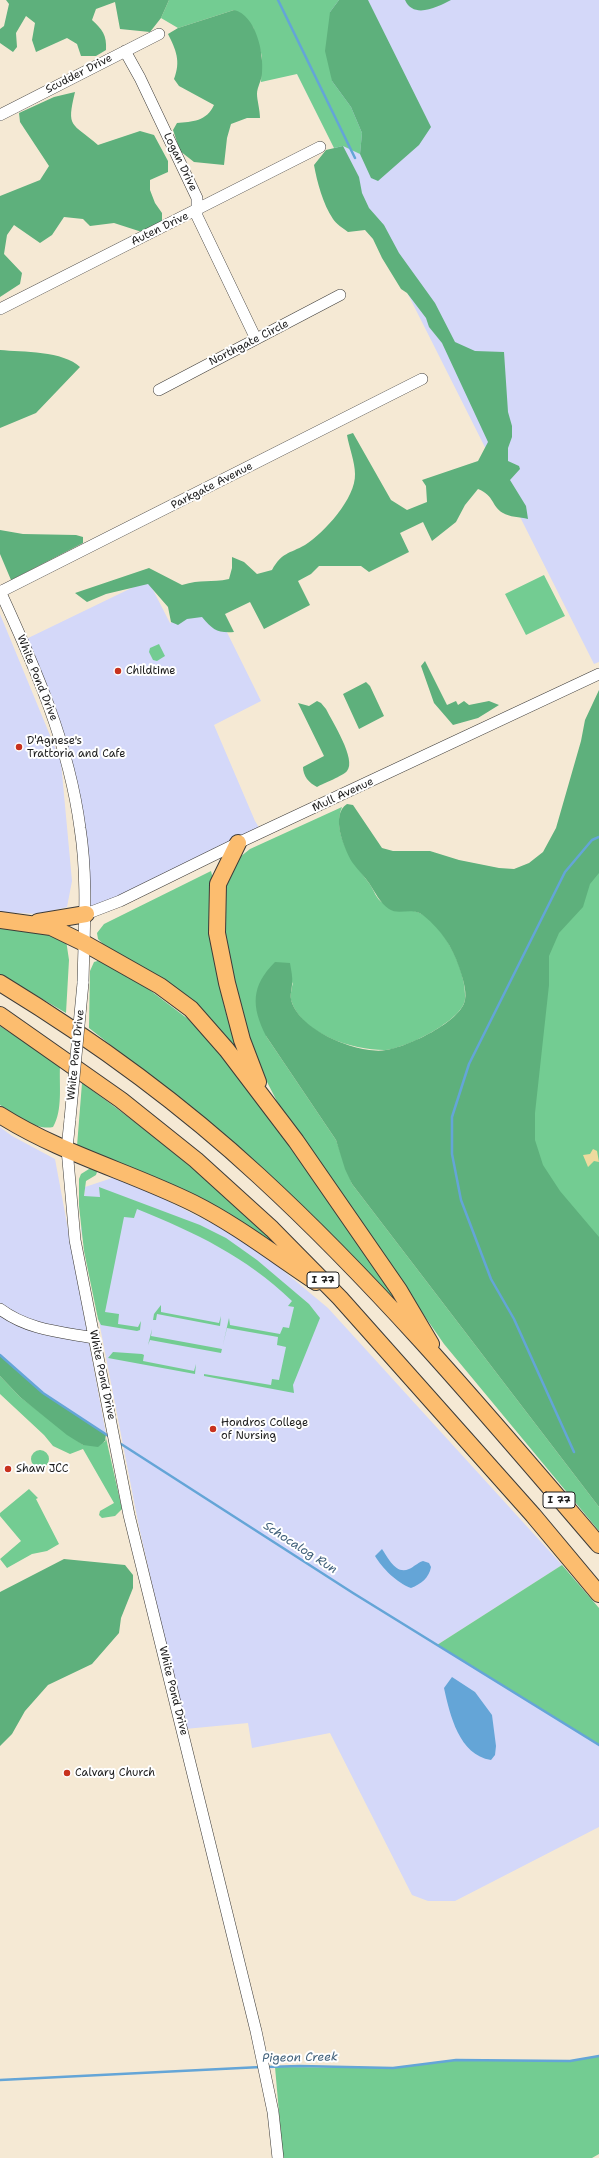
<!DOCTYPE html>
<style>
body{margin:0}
canvas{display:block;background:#f5e9d4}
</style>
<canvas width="599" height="2158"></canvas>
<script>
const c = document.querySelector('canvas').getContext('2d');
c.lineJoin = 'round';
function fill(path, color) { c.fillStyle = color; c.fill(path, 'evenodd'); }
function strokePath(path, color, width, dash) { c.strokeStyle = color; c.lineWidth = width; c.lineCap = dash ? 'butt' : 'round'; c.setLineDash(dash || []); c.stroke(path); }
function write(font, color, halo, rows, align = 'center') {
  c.font = font + ' "Shantell Sans",sans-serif'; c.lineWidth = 4; c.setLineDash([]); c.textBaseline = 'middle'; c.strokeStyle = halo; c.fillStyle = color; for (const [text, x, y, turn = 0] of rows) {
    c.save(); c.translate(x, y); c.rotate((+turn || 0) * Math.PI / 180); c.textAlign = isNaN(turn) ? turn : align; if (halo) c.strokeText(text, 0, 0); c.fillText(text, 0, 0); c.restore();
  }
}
const built = new Path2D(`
 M260 0H599V662L594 664Z
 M148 580 170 623 212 602 261 701 214 725 255 821 262 832 86 914 72 781 22 641Z
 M0 614 61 762 72 881 67 907 38 914 0 912Z
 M0 1127 12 1136 55 1159 106 1434 43 1393 0 1355Z
 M118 1176 237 1236 274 1263 328 1308 562 1565 437 1645 599 1745V1827L455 1901H428L412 1895 330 1733 252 1748 248 1723 185 1729 139 1527 81 1229 85 1187Z`);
const green = new Path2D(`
 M169 0H339L330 12 332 81 351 107 362 133 360 154 343 146 334 148 297 74 261 82 262 56 253 27 234 10 178 28 161 18Z
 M544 575 565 616 526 635 505 594Z
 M159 644 165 656 157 661 153 660 149 652 150 648Z
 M342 807C331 834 354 863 369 883 374 890 376 899 383 903 394 910 409 908 420 913 445 926 467 972 465 999 464 1020 403 1050 384 1050 353 1050 301 1034 291 1000 290 995 292 987 293 982L266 1036 336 1140 352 1184 599 1507V1531L444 1344 282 1111 250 1049 225 955 222 881 230 865 250 849Z
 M599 855V1299L510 1109 526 990Z
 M211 871 213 879C213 936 215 994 238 1047L234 1048 194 1001 148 970 109 950 98 939 97 933 104 924Z
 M0 927 37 928 66 940 69 960 66 1013 0 974Z
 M101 960 147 988 188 1019 231 1064 393 1292 394 1299 282 1186 215 1127 89 1028 90 971 94 962Z
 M0 1026 60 1066C59 1085 63 1110 53 1127 36 1131 14 1114 0 1105Z
 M82 1083C156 1136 226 1193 290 1257L77 1146Z
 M89 1169H98L96 1175 86 1181 84 1196 100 1197 99 1187 200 1225 226 1238 257 1260 309 1304 320 1318 293 1385 294 1393 204 1376V1374L271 1385 272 1379 279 1380 286 1347 277 1345 278 1337 227 1328 221 1353 150 1340 148 1345 152 1329 151 1336 222 1349 229 1318 230 1325 280 1334 283 1327 289 1328 294 1307 288 1306 292 1301C245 1256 196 1233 137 1209L134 1218 124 1217 105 1312 119 1314 118 1324 138 1327 141 1321 140 1330 137 1331 101 1325 98 1319 84 1251 79 1206V1179L81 1174Z
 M161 1305V1312L219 1323 221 1316 220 1326 157 1314 156 1320H153L154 1314Z
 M113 1352 142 1354 144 1355 143 1361 194 1371 196 1364 195 1374 108 1358Z
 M0 1376 20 1397 83 1445 105 1442 106 1438 122 1509 115 1516 102 1518 99 1515 100 1511 114 1503 83 1449 70 1454 53 1446 44 1435 0 1394Z
 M31 1459a9 9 0 1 1 18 0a9 9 0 1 1-18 0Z
 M29 1489 38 1498 36 1499 59 1544 47 1551 32 1554 7 1568 0 1559 21 1541 0 1516V1513Z
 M562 1565 599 1608V1745L437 1645Z
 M599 2056V2154L592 2158H283L275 2067 393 2068 456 2060 570 2061Z`);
const forest = new Path2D(`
 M6 0H169L161 18 150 32 120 29 115 2 96 9 92 20C102 29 107 35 106 50L96 56H81L77 44 67 38 36 52 32 40 35 23 26 16 16 33 17 47 13 52 0 43V29L4 26 9 4Z
 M339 0H368L431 127 419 145 378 181 371 178 360 154 362 133 351 107 332 81 325 51 330 12Z
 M405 0H451C439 6 414 20 405 0Z
 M234 10C256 15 264 53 262 73 262 80 257 87 257 94 257 100 260 110 260 118H247L231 124 227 138 224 165 194 162 180 151 173 130 177 123C192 122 207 121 214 105L179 86 174 79C181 61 176 50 168 34L178 28Z
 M75 92C66 129 72 122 98 145L140 131 154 135 168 161V172L150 180V190L155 203 162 213V223L145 233 114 223 90 226 83 219 64 217 52 235 40 243 14 225 7 235 4 254 22 273 20 284 0 297V196L40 180 49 166 20 122 19 113 54 97Z
 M343 146 359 177 362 193 369 208 384 225 399 253 435 303 455 342 475 351 504 352 508 412 512 426V437L508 448V461L519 466 520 469 510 480 526 506 528 519C520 517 509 517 503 513 491 506 495 496 478 489L465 505 456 522 432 541 423 522 400 533 409 552 369 572 361 566H319L311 574 298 581 310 605 264 629 250 602 225 614 234 632C217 633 213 630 202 617L187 619 178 625 171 622 168 607 148 584 106 594 87 602 75 593 149 568 182 585C201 579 211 583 229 579L232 568V557L244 562 257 574 272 570C282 552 289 554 305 545 324 533 356 498 355 474 355 462 349 447 347 435L353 433 391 500 407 510 427 502 426 486 422 480 478 461 488 442 442 343 429 327 426 318 407 293 401 289 382 258 373 239 365 230 348 232C343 228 336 224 333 219 323 204 317 182 314 165L326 150Z
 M0 350C22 352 64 351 80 367L36 413 0 428Z
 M0 530 23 534 76 535 83 537V543L11 580 0 554Z
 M425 661 447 705 456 701 458 705 464 701 469 705 489 701 499 705 478 718 453 725 434 703 421 666Z
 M366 682 370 686 384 716 359 729 343 694Z
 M599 690V873L590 884 583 907 559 933 549 956V985L535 1113V1140L543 1165 560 1191 599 1237V1507L352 1184 345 1169 336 1140 266 1036C251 1006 251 986 275 962L290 963C291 970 293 977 292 984 292 988 290 995 291 999 297 1030 359 1055 386 1050 407 1047 461 1022 465 1000 467 990 462 976 459 967 452 946 441 930 424 916 413 906 399 916 389 909 380 903 375 892 369 883 364 876 357 869 352 862 344 848 330 815 347 804L353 805 382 848 393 851H430L459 860 499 868 514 869 529 863 543 852 556 828 581 741 585 720Z
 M317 701 321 703 326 709C332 721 357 760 347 771 343 776 324 783 317 787 309 783 303 776 303 767L324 756 298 703 309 706Z
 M0 1355 43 1393 106 1434 105 1441 98 1447 83 1445 67 1435 20 1397 0 1376Z
 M64 1559 125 1565 133 1575V1588L121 1618 119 1633 92 1664 48 1685 25 1711 12 1734 0 1746V1592Z`);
const sand = new Path2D(`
 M593 1149 597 1151 599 1162 594 1161 588 1167 583 1155 590 1154Z`);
const water = new Path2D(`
 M382 1549C388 1558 396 1575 409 1569 414 1567 417 1563 423 1561L429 1563 431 1567C429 1578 421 1584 411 1588 397 1583 382 1568 375 1556Z
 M452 1677 475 1692 492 1715 496 1746 495 1755 491 1760C459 1755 450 1715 444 1688Z`);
const stream = new Path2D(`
 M278 0 355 158
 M0 1355 43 1393 110 1437
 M118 1442 353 1593 599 1745
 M574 1452 514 1319 491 1279 461 1200 452 1154V1117L469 1064 565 872 592 840 599 837
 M266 2067 300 2066 393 2068 456 2060 570 2061 599 2056
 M0 2080 261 2067`);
const minor = new Path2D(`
 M125 51 140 78 197 198V216L256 339
 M0 115 159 34
 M0 309 320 147
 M159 390 340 295
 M0 591C35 667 69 744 80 828 88 879 84 931 83 983
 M0 592 422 379
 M86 914 120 901 238 843 599 674
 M70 1119 67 1149 75 1240 129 1515 256 2031 273 2112 278 2158
 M0 1309C28 1330 61 1332 94 1338`);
const highway = new Path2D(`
 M238 843 218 884 217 933 227 983 242 1040 258 1082
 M0 920 51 927 84 943 160 986 191 1009 227 1050 296 1141 399 1290 431 1344
 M38 922 86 914
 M0 983C92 1039 180 1103 259 1176 382 1289 490 1418 599 1545
 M0 1015 121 1100 196 1160 272 1229 340 1298 533 1515 599 1594
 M0 1115C60 1153 130 1172 193 1203 237 1225 275 1255 316 1282`);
const minorBridge = new Path2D(`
 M70 1119 83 983`);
const markers = [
 [118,671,4,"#c8321e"],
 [19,747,4,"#c8321e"],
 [213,1429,4,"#c8321e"],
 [8,1469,4,"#c8321e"],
 [67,1773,4,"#c8321e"]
];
const shields = [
 [323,1280,32],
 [559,1500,32]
];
const shieldNames = [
 ["I 77",323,1280],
 ["I 77",559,1500]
];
const streetNames = [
 ["Scudder Drive",79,74,-27],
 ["Logan Drive",180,162,64],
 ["Auten Drive",160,229,-26],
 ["Northgate Circle",249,343,-27],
 ["Parkgate Avenue",212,486,-27],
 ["White Pond Drive",37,678,68],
 ["Mull Avenue",343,795,-25],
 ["White Pond Drive",76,1055,-84],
 ["White Pond Drive",102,1375,78],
 ["White Pond Drive",173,1691,76]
];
const poiNames = [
 ["Childtime",126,671],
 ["D'Agnese's",27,741],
 ["Trattoria and Cafe",27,754],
 ["Hondros College",221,1423],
 ["of Nursing",221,1436],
 ["Shaw JCC",16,1469],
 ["Calvary Church",75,1773]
];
const waterNames = [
 ["Schocalog Run",300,1548,33],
 ["Pigeon Creek",300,2058,-1]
];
fill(built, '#d4d8f9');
fill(green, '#73cc92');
fill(forest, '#5eb07c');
fill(sand, '#eeda9e');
fill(water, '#64a5d7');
strokePath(stream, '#64a5d7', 2.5);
strokePath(minor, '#3d3b38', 12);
strokePath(highway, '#3d3b38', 18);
strokePath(minor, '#fff', 11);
strokePath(highway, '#fcbd6f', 16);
strokePath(minorBridge, '#3d3b38', 12, []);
strokePath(minorBridge, '#fff', 11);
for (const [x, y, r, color] of markers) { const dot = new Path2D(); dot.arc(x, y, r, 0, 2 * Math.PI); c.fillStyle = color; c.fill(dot); strokePath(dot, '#fff', 1.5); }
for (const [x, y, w] of shields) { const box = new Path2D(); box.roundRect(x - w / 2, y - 8, w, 16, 3); c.fillStyle = '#fff'; c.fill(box); strokePath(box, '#1c1c1c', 1); }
write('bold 10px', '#1c1c1c', null, shieldNames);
write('11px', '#1c1c1c', '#fff', streetNames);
write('11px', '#1c1c1c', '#fff', poiNames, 'left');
write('italic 12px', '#40607a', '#fff', waterNames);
</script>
